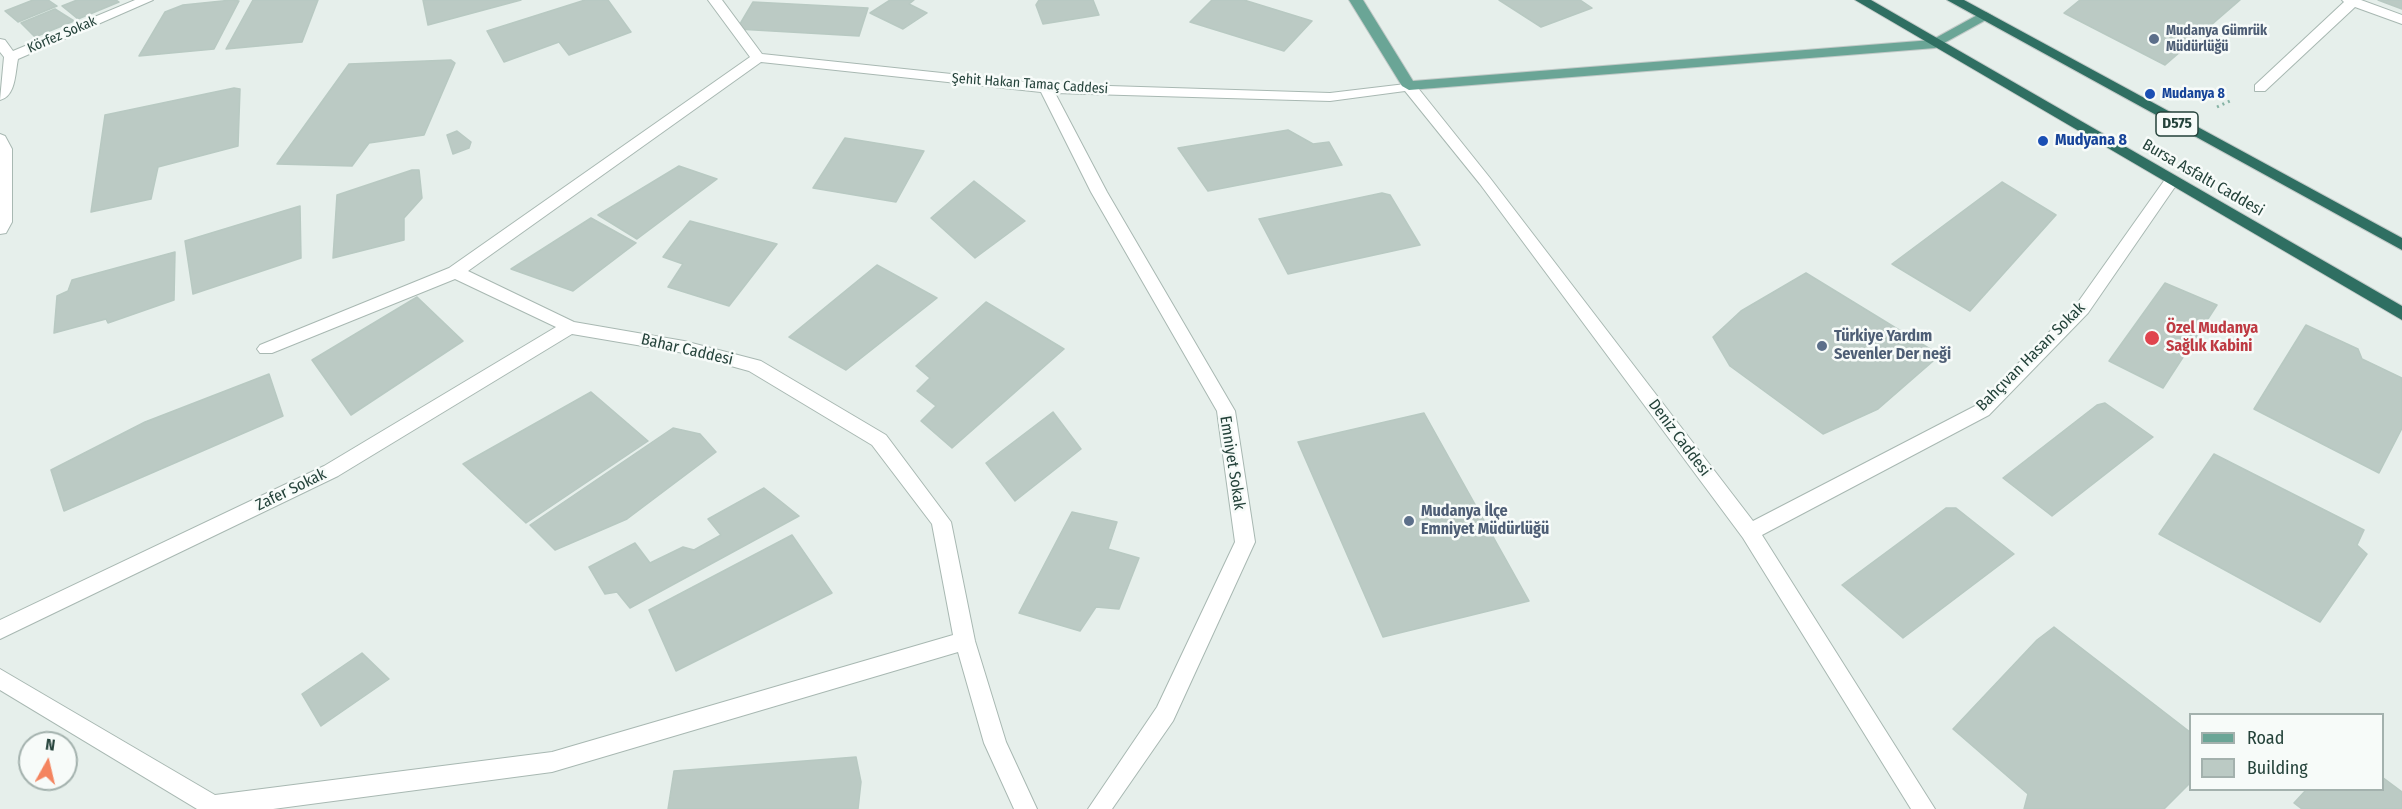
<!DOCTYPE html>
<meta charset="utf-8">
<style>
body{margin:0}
#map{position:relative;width:2402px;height:809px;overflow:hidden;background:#e6efeb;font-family:"Fira Sans Condensed",sans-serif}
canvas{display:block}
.legend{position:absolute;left:2189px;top:713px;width:195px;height:78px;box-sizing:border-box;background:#f7fbf9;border:2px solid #a3b1ad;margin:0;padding:8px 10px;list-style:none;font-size:18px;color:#24423a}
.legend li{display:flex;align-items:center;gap:12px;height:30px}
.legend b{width:30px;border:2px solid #a3b1ad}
.north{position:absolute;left:18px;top:731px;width:60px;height:60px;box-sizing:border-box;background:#f7fbf9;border:2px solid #a3b1ad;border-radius:50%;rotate:8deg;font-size:16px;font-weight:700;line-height:24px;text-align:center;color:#24423a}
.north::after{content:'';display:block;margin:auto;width:21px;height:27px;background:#f4845f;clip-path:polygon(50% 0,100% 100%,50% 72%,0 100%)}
</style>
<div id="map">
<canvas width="2402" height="809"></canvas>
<ul class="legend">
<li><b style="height:8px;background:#6aa596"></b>Road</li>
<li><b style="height:16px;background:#bbcac4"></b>Building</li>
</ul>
<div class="north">N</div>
</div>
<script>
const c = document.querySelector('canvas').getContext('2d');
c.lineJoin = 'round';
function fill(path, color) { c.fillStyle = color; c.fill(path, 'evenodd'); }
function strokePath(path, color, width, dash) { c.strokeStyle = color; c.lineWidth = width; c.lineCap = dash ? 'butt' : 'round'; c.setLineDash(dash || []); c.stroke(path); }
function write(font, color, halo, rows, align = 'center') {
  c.font = font + ' "Fira Sans Condensed",sans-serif'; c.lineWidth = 5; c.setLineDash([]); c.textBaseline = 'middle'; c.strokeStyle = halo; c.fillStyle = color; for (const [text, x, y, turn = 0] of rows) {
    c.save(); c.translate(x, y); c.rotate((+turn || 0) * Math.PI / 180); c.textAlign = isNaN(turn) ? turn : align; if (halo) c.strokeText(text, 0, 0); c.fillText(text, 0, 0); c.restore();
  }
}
const building = new Path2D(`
 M33 0H48L57 6 18 22 5 11Z
 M77 0H116L119 2 78 19 62 6Z
 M232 0 239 1 214 49 139 56 165 12 183 5Z
 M253 0H318L302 42 226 49Z
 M423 0H521L428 25Z
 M585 0H608L631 32 569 55 559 42 504 62 487 31Z
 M890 0H914L909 4 927 13 903 29 870 13Z
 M1039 0H1093L1099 15 1043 24 1036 5Z
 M1212 0H1244L1312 21 1284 51 1190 22Z
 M1499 0H1580L1592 8 1541 27Z
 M2080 0H2240L2165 65 2064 13Z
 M2378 0H2402V9Z
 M753 2 868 8 859 36 737 29Z
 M55 9 74 21 35 37 21 23Z
 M451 60 455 63 424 135 369 143 352 166 277 164 349 64Z
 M234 88 240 89 238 146 158 167 151 199 91 212 105 115Z
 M1288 130 1313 144 1329 142 1342 165 1208 191 1178 148Z
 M457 131 471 142 469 148 453 154 447 135Z
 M845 138 924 151 896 202 813 188Z
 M679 166 717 179 637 239 598 215Z
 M412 170H419L422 198 404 218V240L333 258 337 195Z
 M974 181 1025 221 975 258 931 218Z
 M2002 182 2056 215 1970 311 1892 264Z
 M1382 193 1390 195 1420 245 1288 274 1259 219Z
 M300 206 301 258 193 294 185 241Z
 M591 218 636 243 573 291 511 269Z
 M690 221 777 244 729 306 668 287 683 264 663 257Z
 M175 252 174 300 108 323 106 319 54 333 57 296 68 291 72 280Z
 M877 265 937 298 846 370 789 337Z
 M1806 273 1940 355 1878 409 1823 434 1730 366 1713 337 1741 311Z
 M2165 283 2217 305 2163 388 2109 361Z
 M417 297 463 341 351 415 312 360Z
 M986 302 1064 349 952 448 921 421 936 406 917 391 930 378 916 366Z
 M2306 325 2358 349 2362 359 2402 378V428L2379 473 2254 409Z
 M269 374 283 416 64 511 51 470 145 422Z
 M591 392 648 441 526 523 463 464Z
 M2105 403 2153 437 2052 516 2003 478 2097 405Z
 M1053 412 1081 449 1015 501 986 463Z
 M1424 413 1529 601 1383 637 1298 442Z
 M673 428 700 434 716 452 627 519 555 550 530 525Z
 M2214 454 2364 530 2357 545 2367 554 2320 622 2159 534Z
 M764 488 799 516 630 608 617 592 605 594 589 567 635 543 650 563 683 547 694 550 721 535 708 519Z
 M1946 508H1956L2014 554 1903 638 1842 585Z
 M1072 512 1117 522 1108 549 1139 558 1119 609 1096 607 1080 631 1019 613Z
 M792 535 832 593 676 671 649 610Z
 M2054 627 2190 732V783L2164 809H2024L2028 794 1953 729 2037 640Z
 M362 653 389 679 321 726 302 694Z
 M856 757 861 782 858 809H668L674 771Z
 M2382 777 2402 792V809H2302L2294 803 2306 790H2382Z`);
const path = new Path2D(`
 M2217 107 2232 100`);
const minor = new Path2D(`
 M135 0H153L18 59C15 73 16 96 0 100L4 57 0 52V39L5 40 13 51Z
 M708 0H722L762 54 1046 84 1330 93 1414 83 1490 178 1753 521 1977 405 2076 305 2166 178 2171 176 2179 181 2088 313 1989 415 1762 535 1935 809H1911L1743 538 1480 184 1405 91 1330 101 1055 93 1107 192 1235 411 1255 542 1173 721 1112 809H1088L1157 707 1235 542 1217 411 1091 192 1041 92 761 62 468 271 574 322 684 341 761 361 886 435 951 522 975 641 1006 742 1037 809H1014L984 743 958 652 552 772 273 809H197L0 690V669L215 795 552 752 953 635 932 524 872 445 749 371 684 353 572 334 338 476 0 639V620L324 466 556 327 455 279 272 353H260L257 349 260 345 449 268 750 57Z
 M2342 0H2361L2402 15V24L2355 7 2265 91H2255V85L2344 2Z
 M0 134 5 136 12 149V222L6 233 0 234Z`);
const major = new Path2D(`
 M1349 0H1363L1413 81 1932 40 1981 13 1986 12 1993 16 1935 48 1409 90 1402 86Z`);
const highway = new Path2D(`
 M1855 0H1871L2402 306V320Z
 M1947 0H1964L2402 238V250Z`);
const markers = [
 [2154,39,6,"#5c6f8a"],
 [2150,94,6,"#1a4fb4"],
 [2043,141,6,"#1a4fb4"],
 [2152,338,8,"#e0444e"],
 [1822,346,6,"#5c6f8a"],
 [1409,521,6,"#5c6f8a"]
];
const farServicenames = [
 ["Mudanya Gümrük",2166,31],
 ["Müdürlüğü",2166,47]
];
const farStreetnames = [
 ["Körfez Sokak",62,35,-23],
 ["Şehit Hakan Tamaç Caddesi",1030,84,4]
];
const farTransitnames = [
 ["Mudanya 8",2162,94]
];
const shields = [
 [2177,124,42]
];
const shieldNames = [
 ["D575",2177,124]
];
const transitNames = [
 ["Mudyana 8",2055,141]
];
const streetNames = [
 ["Bursa Asfaltı Caddesi",2203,178,30],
 ["Bahar Caddesi",687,350,13],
 ["Bahçıvan Hasan Sokak",2031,357,-45],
 ["Deniz Caddesi",1679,438,53],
 ["Emniyet Sokak",1232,463,81],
 ["Zafer Sokak",291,490,-26]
];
const healthNames = [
 ["Özel Mudanya",2166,329],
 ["Sağlık Kabini",2166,347]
];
const serviceNames = [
 ["Türkiye Yardım",1834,337],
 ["Sevenler Der neği",1834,355],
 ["Mudanya İlçe",1421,512],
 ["Emniyet Müdürlüğü",1421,530]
];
fill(building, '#bbcac4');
strokePath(building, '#b8c9c2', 1.5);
strokePath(minor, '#a8b8b2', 2);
strokePath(major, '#c2cac8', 2);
strokePath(highway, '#c2cac8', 2);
strokePath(path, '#86b3a5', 3, [2, 4]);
fill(minor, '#fff');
fill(major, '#6aa596');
fill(highway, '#2f6f62');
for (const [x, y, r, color] of markers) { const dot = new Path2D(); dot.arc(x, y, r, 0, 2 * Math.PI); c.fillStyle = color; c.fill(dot); strokePath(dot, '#f7fbf9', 2); }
write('bold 14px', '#4e5e75', '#f7fbf9', farServicenames, 'left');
write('14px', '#24423a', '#f7fbf9', farStreetnames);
write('bold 14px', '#164399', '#f7fbf9', farTransitnames, 'left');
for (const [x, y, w] of shields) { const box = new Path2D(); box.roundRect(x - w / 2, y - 12, w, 24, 4.5); c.fillStyle = '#f7fbf9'; c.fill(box); strokePath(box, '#24423a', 1.5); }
write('bold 15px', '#24423a', null, shieldNames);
write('bold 16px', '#164399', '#f7fbf9', transitNames, 'left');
write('16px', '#24423a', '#f7fbf9', streetNames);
write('bold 16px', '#be3a42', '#f7fbf9', healthNames, 'left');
write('bold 16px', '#4e5e75', '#f7fbf9', serviceNames, 'left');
</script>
